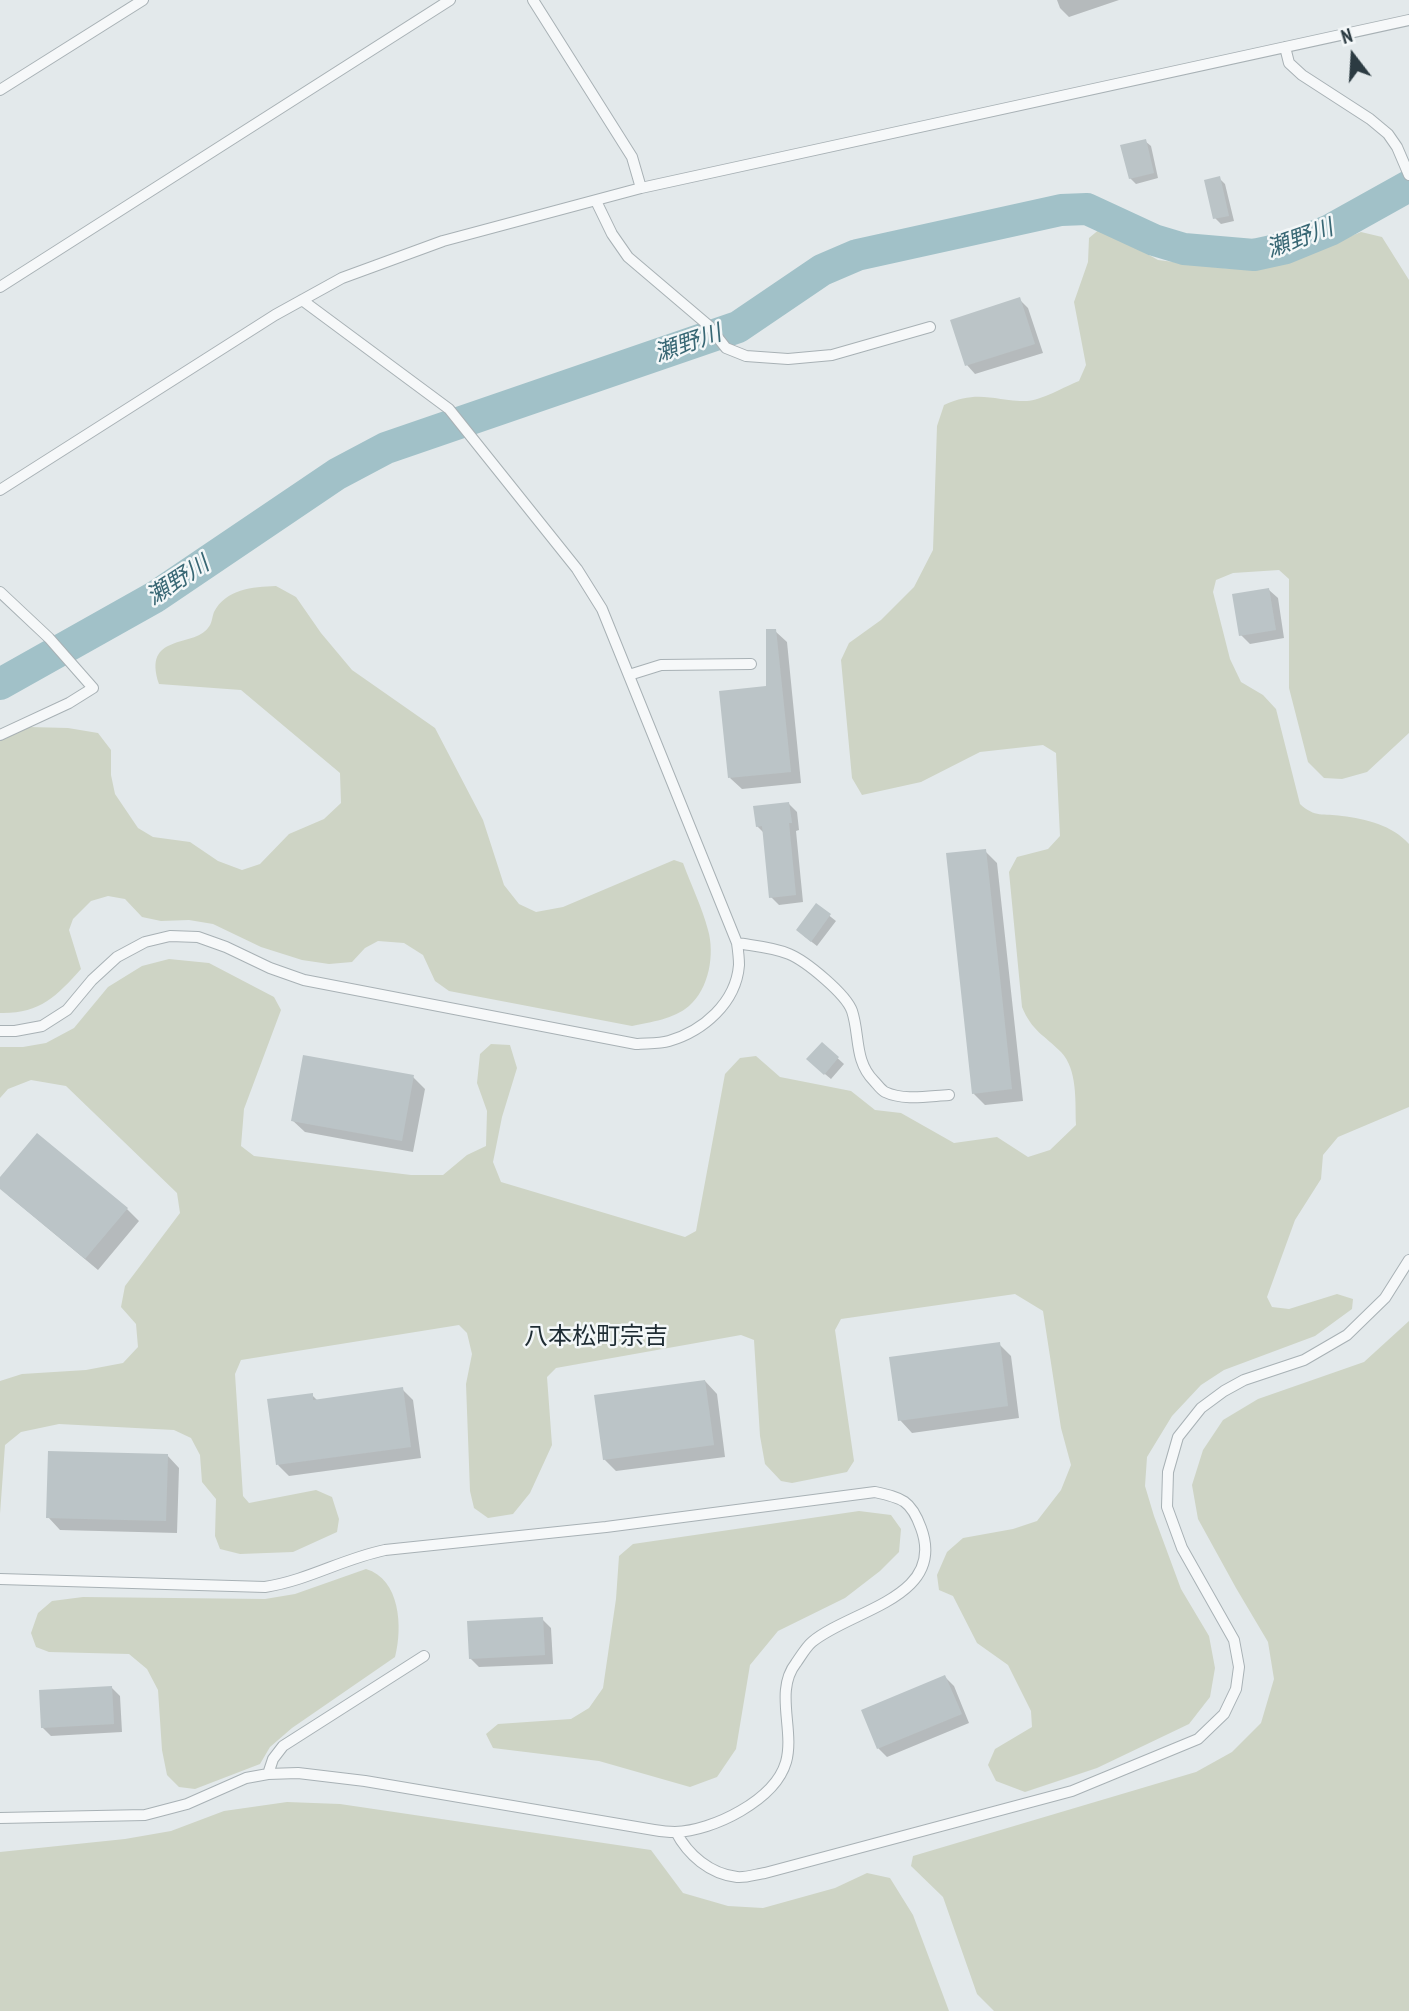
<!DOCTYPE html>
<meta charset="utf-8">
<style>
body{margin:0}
#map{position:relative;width:1409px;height:2011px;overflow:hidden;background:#e3e9eb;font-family:"PT Sans Narrow",sans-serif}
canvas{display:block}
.north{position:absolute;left:1318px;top:21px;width:70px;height:70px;-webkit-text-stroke:5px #f3f7f8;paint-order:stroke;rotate:343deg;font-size:19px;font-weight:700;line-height:28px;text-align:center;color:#2c3b42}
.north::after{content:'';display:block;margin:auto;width:24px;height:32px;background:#2c3b42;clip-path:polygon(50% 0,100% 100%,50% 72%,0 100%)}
</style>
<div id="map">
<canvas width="1409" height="2011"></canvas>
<div class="north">N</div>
</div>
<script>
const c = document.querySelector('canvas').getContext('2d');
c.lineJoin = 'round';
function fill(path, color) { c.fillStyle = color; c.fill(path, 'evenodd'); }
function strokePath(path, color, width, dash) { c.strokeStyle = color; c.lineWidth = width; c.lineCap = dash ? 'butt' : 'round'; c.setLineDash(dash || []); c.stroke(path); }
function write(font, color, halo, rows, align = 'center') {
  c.font = font + ' "PT Sans Narrow","Noto Sans JP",sans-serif'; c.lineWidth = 5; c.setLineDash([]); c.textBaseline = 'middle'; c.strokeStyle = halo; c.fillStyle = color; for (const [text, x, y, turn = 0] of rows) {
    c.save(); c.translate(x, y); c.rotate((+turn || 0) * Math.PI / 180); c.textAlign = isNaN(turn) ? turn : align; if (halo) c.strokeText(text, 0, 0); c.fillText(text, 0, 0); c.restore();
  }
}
const green = new Path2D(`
 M1101 228 1158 260 1231 269 1276 266 1361 232 1382 237 1409 280V733L1367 772 1342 779 1324 778 1308 762 1289 688V579L1279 570 1233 573 1216 580 1213 592 1230 659 1241 682 1263 695 1276 709 1300 804C1315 818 1323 813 1342 816 1366 819 1392 825 1409 844V1107L1338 1137 1323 1155 1321 1179 1295 1220 1267 1297 1272 1307 1289 1309 1337 1294 1353 1299 1352 1309 1315 1336 1224 1370 1201 1385 1172 1416 1147 1457 1145 1486 1154 1516 1181 1589 1209 1636 1215 1668 1210 1697 1189 1724 1097 1768 1025 1792 996 1781 988 1765 995 1749 1032 1727 1031 1711 1008 1665 977 1643 953 1596 939 1590 937 1575 947 1552 963 1538 1013 1529 1037 1521 1061 1490 1071 1465 1061 1428 1043 1311 1015 1294 841 1319 835 1330 854 1461 847 1472 792 1483 781 1481 765 1464 760 1436 754 1340 741 1335 556 1368 547 1377 552 1445 530 1493 513 1514 488 1518 474 1508 470 1491 466 1384 472 1354 467 1333 459 1325 241 1360 235 1374 243 1496 249 1503 316 1490 332 1497 339 1519 337 1532 293 1552 240 1554 220 1549 215 1536 216 1499 202 1482 200 1455 191 1438 174 1430 59 1424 21 1432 5 1445 0 1514V1381L22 1374 86 1370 123 1363 138 1347 136 1324 121 1307 125 1286 180 1213 177 1193 66 1086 31 1080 8 1089 0 1098V1047H23L46 1043 74 1028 108 987 142 966 169 959 209 963 274 997 281 1010 244 1109 241 1146 254 1156 411 1175H443L467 1155 486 1146 487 1111 477 1083 480 1054 491 1044 510 1045 517 1068 502 1117 493 1162 501 1182 685 1237 696 1231 725 1074 740 1058 756 1056 780 1077 851 1091 875 1110 901 1113 954 1143 997 1137 1028 1157 1050 1150 1076 1125C1075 1102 1078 1070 1061 1052 1044 1035 1032 1031 1022 1007L1009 872 1017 857 1048 849 1060 836 1056 753 1043 745 980 752 921 782 862 795 852 778 841 660 849 643 881 620 914 587 933 550 937 426 944 405C979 389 993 401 1027 401 1040 401 1066 386 1079 381L1086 365 1074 302 1088 262 1089 238Z
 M276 586 296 597 321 633 352 670 435 728 483 820 504 885 519 904 536 912 563 907 674 860 683 863C691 885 702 907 708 930 715 954 709 989 689 1006 674 1019 651 1022 632 1026L449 991 435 981 423 955 404 943 378 941 365 948 352 962 329 964 302 960 261 947 213 924 189 920 161 921 142 917 125 899 108 896 91 901 73 919 69 930 81 969C56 997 39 1014 0 1013V741L29 727 68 728 98 733 111 750V775L115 794 138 828 153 837 190 842 218 861 242 870 260 864 289 834 324 819 341 803 340 773 241 690 159 684C142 633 193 648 208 628 212 624 212 617 214 612 226 589 252 587 276 586Z
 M1409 1321V2011H994L977 1994 943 1897 911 1866 913 1856 1196 1772 1232 1752 1261 1723 1274 1679 1268 1642 1236 1588 1198 1519 1192 1485 1203 1450 1223 1420 1258 1399 1364 1362Z
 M859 1511 891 1515 901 1529 899 1552 880 1571 845 1598 778 1631 750 1665 736 1749 717 1777 690 1787 599 1761 493 1748 486 1734 498 1724 571 1719 589 1708 603 1688 616 1599 619 1556 633 1544Z
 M366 1569C400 1579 403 1627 395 1657L292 1728 270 1747 260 1764 195 1789 179 1787 167 1775 162 1750 158 1690 147 1669 129 1654 49 1652 36 1647 31 1633 38 1613 52 1601 83 1597 265 1599 295 1594Z
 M287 1802 340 1804 651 1850 683 1893 728 1906 763 1908 835 1888 867 1873 890 1878 913 1915 949 2011H0V1852L125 1839 171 1831 224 1811Z`);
const shadow = new Path2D(`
 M1057 0H1119L1069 17 1060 8Z
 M1145 141 1151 146 1158 178 1136 184 1130 178Z
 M1219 178 1225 184 1234 221 1221 224 1215 218Z
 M1019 299 1028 308 1043 353 975 374 967 365Z
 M1269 590 1278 598 1284 638 1250 644 1241 635Z
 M775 631 787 642 801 783 742 789 730 778 767 687Z
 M789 804 797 812 799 830 796 831 803 902 779 905 771 897 764 833 757 826Z
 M985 851 997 863 1023 1101 985 1105 973 1093Z
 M817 906 836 921 817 946 804 936Z
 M822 1044 844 1064 831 1079 814 1065Z
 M413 1077 425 1089 413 1152 305 1132 292 1120Z
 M0 1180 127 1209 139 1221 98 1270 9 1196 0 1187Z
 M999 1344 1011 1356 1019 1418 912 1433 900 1420Z
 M705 1381 717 1394 725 1457 616 1471 604 1459Z
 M402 1389 413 1400 421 1458 289 1476 278 1465 312 1395 318 1401Z
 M167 1455 179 1468 177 1533 60 1530 48 1517Z
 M542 1619 551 1628 553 1664 479 1667 470 1658Z
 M945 1677 954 1686 969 1723 887 1757 878 1748Z
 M111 1687 120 1696 122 1732 51 1736 42 1727Z`);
const river = new Path2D(`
 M0 684 155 597 337 474 386 448 738 327 822 270 857 255 1061 210 1087 209 1154 240 1184 249 1254 255 1286 248 1330 230 1409 186`);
const building = new Path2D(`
 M1146 139 1154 173 1129 179 1120 145Z
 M1220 176 1229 216 1213 219 1204 180Z
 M1020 297 1035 344 965 366 950 320Z
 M1269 588 1276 630 1239 636 1232 594Z
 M766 629H776L791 772 728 778 719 691 766 686Z
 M789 802 792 823H789L796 895 769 898 762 826 756 827 753 806Z
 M986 849 1012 1089 972 1094 946 853Z
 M816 903 831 914 811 942 796 930Z
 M822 1042 839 1057 824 1075 806 1059Z
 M303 1055 414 1075 402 1141 291 1121Z
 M37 1133 128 1208 85 1259 0 1189V1177Z
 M1000 1342 1008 1406 898 1421 889 1357Z
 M705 1380 714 1445 603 1460 594 1395Z
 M403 1387 411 1447 276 1465 267 1399 313 1393V1400Z
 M48 1451 168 1454 166 1521 46 1518Z
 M543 1617 545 1655 469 1659 467 1621Z
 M945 1675 962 1714 877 1749 861 1710Z
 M112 1686 114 1724 41 1728 39 1690Z`);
const service = new Path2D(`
 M533 0 632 157 641 188
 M1285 47 1289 63 1302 75 1370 119 1388 134 1397 147 1409 175
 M0 90 143 0
 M596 201 612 234 628 257 708 325 726 348 746 356 788 359 832 355 930 327
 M0 287 450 0
 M0 490 275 315 342 278 443 241 641 188 1409 20
 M0 592 49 638 93 688 69 703 0 735
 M629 675 661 665 751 664
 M737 943C755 946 773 947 789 954 806 961 846 994 852 1011 860 1035 854 1061 874 1081 877 1084 881 1090 885 1092 904 1101 929 1096 949 1095
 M0 1031H15L42 1026 67 1010 92 980 117 957 145 942 170 936 198 937 226 947 270 968 304 980 636 1044C646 1043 659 1044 669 1041 703 1031 736 1003 739 965 739 958 738 950 737 943L602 609 577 569 449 409 302 300
 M0 1579 265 1587C309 1580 342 1559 385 1550L606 1527 875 1492C902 1498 911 1500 921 1528 947 1598 850 1610 812 1642 806 1647 801 1656 796 1663 774 1691 795 1730 786 1762 775 1800 713 1831 675 1832 668 1832 660 1831 654 1830L365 1781 298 1773 268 1774 246 1778 187 1804 145 1815 0 1818
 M268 1774 273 1759 283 1746 424 1656
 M676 1832C688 1855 710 1874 737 1877 746 1878 757 1874 765 1873L1072 1791 1198 1739 1224 1714 1236 1689 1239 1667 1234 1640 1182 1548 1167 1507 1168 1472 1178 1437 1201 1408 1224 1391 1244 1380 1304 1360 1347 1335 1385 1298 1409 1260`);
const waterNames = [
 ["瀬野川",1300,239,-20],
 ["瀬野川",688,344,-19],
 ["瀬野川",178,581,-33]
];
const quarterNames = [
 ["八本松町宗吉",596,1337]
];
fill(green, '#ced4c5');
fill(shadow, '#0003');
strokePath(river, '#a1c1c8', 32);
fill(building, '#bbc4c7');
strokePath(service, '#a8b1b5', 12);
strokePath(service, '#f6f8f9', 10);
write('italic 23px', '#386774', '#f3f7f8', waterNames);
write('24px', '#1e2c33', '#f3f7f8', quarterNames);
</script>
